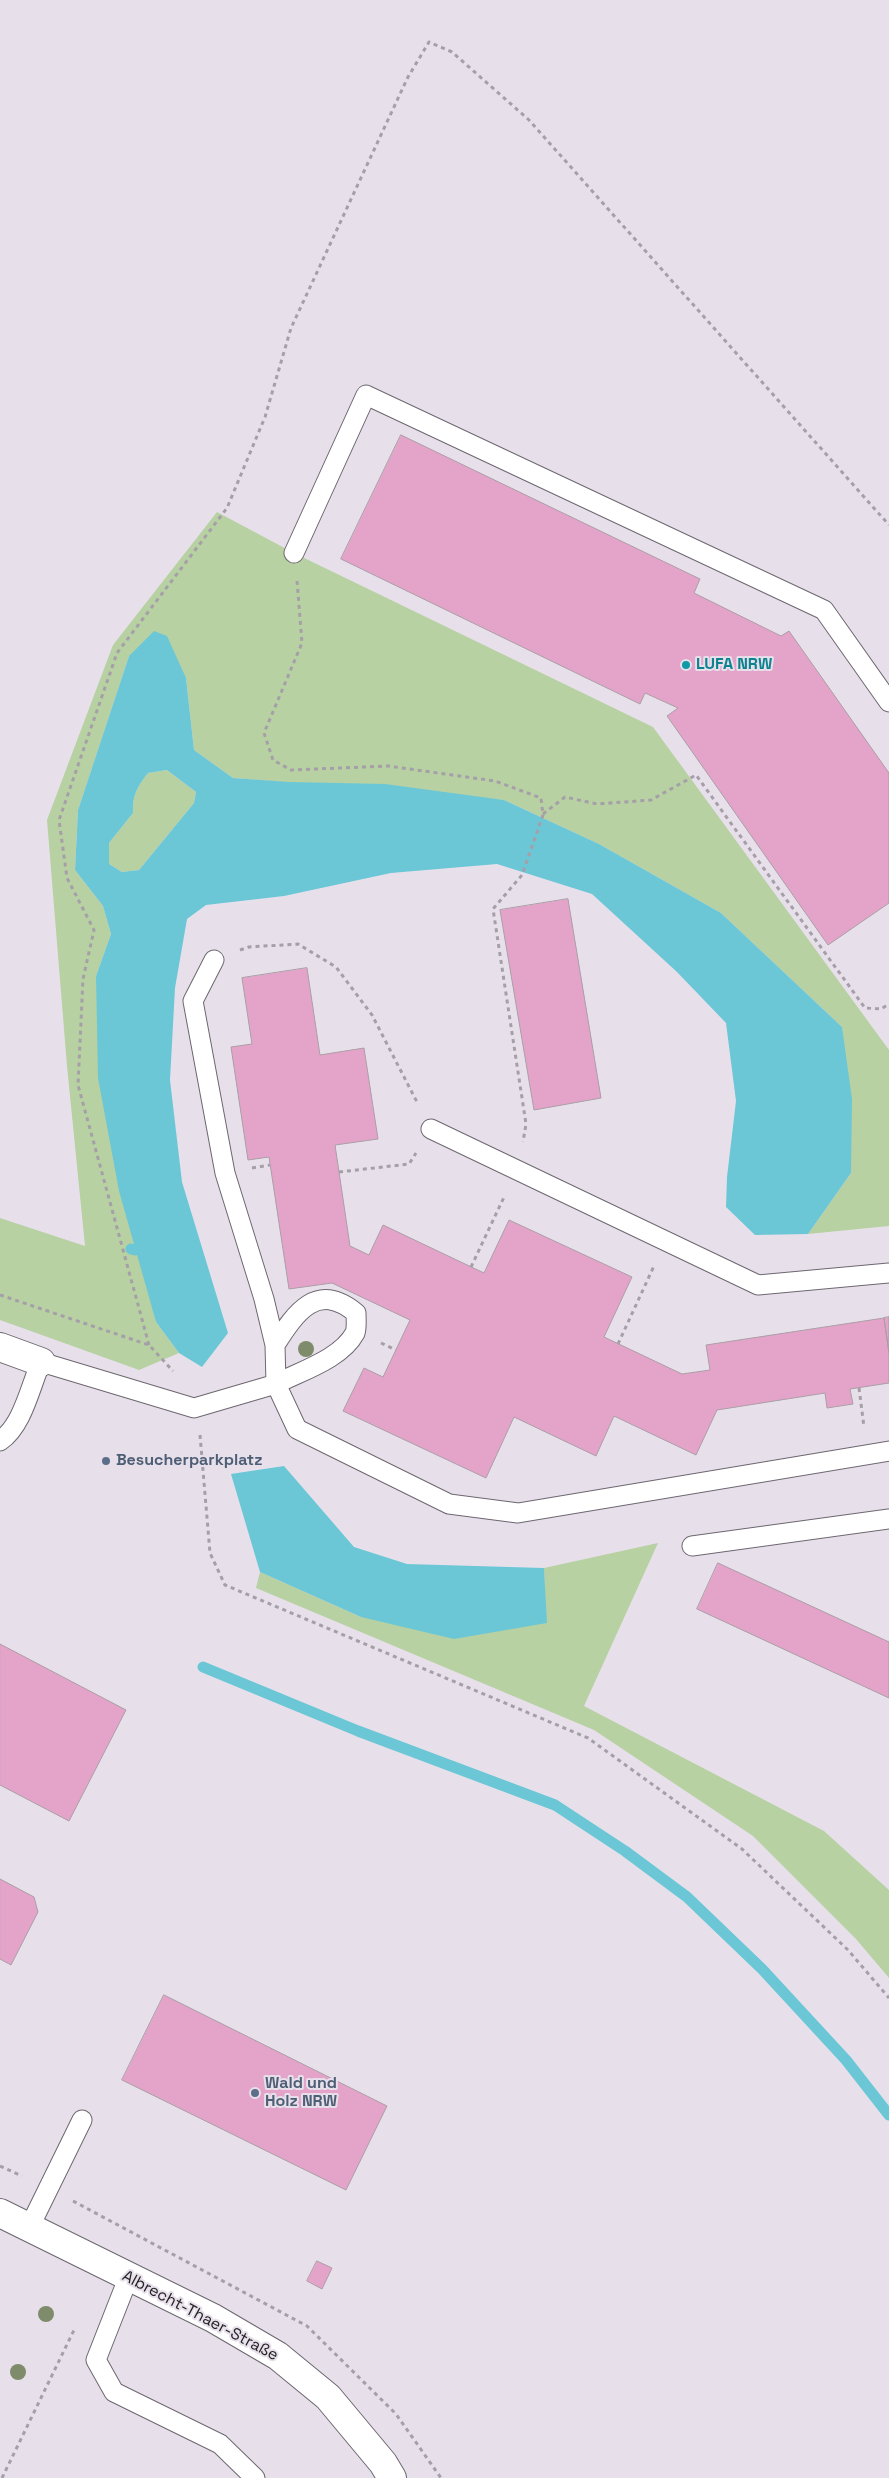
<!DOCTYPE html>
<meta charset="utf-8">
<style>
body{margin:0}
canvas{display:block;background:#e7e0eb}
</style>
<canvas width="889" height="2478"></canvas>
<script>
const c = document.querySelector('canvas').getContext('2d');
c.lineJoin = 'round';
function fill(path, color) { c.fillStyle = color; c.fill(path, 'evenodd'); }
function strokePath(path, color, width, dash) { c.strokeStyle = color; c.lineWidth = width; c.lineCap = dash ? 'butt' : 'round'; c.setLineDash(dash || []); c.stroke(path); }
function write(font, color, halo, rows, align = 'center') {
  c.font = font + ' "Space Grotesk",sans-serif'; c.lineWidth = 4; c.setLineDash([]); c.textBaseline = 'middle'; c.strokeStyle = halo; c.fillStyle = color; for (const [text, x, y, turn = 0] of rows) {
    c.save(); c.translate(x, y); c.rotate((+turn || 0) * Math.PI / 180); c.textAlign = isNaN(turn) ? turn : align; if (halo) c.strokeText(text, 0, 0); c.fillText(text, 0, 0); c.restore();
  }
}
const green = new Path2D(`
 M217 512 294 553 653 727 889 1050V1226L808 1234 851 1173 842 1027 721 913 599 844 504 800 233 778 194 750 186 678 129 656 78 810 75 870 103 906 111 934 96 976 156 1322 179 1353 139 1370 0 1320V1218L85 1246 67 1066 47 820 113 645Z
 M167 770 196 792 194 803 139 870 122 872 109 864V843L133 813C132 796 137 787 148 773Z
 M658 1543 584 1706 824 1831 889 1890V1978L856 1939 753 1836 594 1730 256 1588 260 1572 361 1617 546 1623 544 1568Z`);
const water = new Path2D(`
 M154 631 167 636 186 678 194 750 233 778 289 782 385 784 504 800 599 844 721 913 842 1027 852 1099 851 1173 808 1234 755 1235 726 1207 727 1177 736 1101 726 1023 677 972 592 894 497 864 391 873 284 896 206 905 187 919 175 988 170 1080 182 1182 228 1333 202 1367 179 1353 156 1322 119 1191 98 1078 96 976 111 934 103 906 75 870 78 810 129 656ZM167 770 196 792 194 803 139 870 122 872 109 864V843L133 813C132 796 137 787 148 773Z
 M284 1466 354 1547 407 1564 544 1568 547 1623 454 1639 361 1617 260 1572 231 1474Z`);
const stream = new Path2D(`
 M131 1249 135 1250
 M203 1667 358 1731 555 1805 625 1851 687 1897 762 1969 846 2060 889 2115`);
const building = new Path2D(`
 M401 435 700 579 694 593 781 636 789 631 889 773V903L828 945 667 716 678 708 645 693 640 704 341 559Z
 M568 899 601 1098 534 1110 500 910Z
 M307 968 320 1055 364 1048 378 1139 335 1145 350 1246 369 1255 383 1225 484 1273 509 1220 632 1277 604 1337 682 1374 710 1370 706 1345 884 1318 889 1353V1383L850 1389 853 1404 827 1408 825 1393 717 1410 696 1455 614 1416 596 1456 514 1417 486 1478 343 1411 364 1368 383 1377 410 1320 332 1283 289 1289 269 1157 248 1160 231 1047 252 1044 242 978Z
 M889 1317V1353L884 1318Z
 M718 1563 889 1642V1698L697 1609Z
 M0 1644 126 1710 69 1821 0 1785Z
 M0 1879 34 1897 38 1912 11 1965 0 1959Z
 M164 1995 387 2106 346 2190 122 2080Z
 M317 2261 332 2268 322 2289 307 2281Z`);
const path = new Path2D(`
 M297 581 302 643 264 733 273 760 291 770 388 766 495 781 541 798 543 815 522 875 493 909 526 1124 523 1142
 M543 814 565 797 597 804 651 800 696 775 865 1008 881 1009 889 1004
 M240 950 249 947 298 944 336 967 372 1015 418 1104
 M252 1168 270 1165
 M339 1172 409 1164 416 1153
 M471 1267 505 1195
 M0 1295 149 1345 173 1371
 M381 1343 396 1350
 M618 1344 654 1266
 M149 1345 78 1085 83 979 94 930 67 878 59 820 117 653 227 508 265 417 291 328 408 77 429 42 452 52 529 120 889 525
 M859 1388 864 1427
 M200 1435 210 1553 225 1585 588 1738 742 1849 848 1950 889 1998
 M0 2166 22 2176
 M73 2201 307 2326 396 2414 441 2478
 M2 2478 75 2328`);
const service = new Path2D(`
 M294 553 366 395 824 610 889 702
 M214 960 193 1001 225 1173 264 1299 275 1345 276 1384C301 1371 341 1359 355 1333 357 1328 356 1319 356 1313 317 1281 296 1312 275 1345
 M431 1129 758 1285 889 1273
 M0 1441C23 1425 30 1387 41 1362L194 1408 276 1384 297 1429 449 1504 518 1513 889 1451
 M692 1546 889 1519
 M29 2228 82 2120
 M129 2276 96 2360 114 2392 220 2444 255 2478`);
const minor = new Path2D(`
 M0 1347 41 1362
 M0 2213 213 2318 278 2356 328 2397 383 2463 392 2478`);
const trees = [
 [306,1349],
 [46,2314],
 [18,2372]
];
const markers = [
 [686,665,5,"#0f9aa8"],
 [106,1461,5,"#5c6f8a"],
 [255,2093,5,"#5c6f8a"]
];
const cultureNames = [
 ["LUFA NRW",696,665]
];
const serviceNames = [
 ["Besucherparkplatz",116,1461],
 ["Wald und",265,2084],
 ["Holz NRW",265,2102]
];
const streetNames = [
 ["Albrecht-Thaer-Straße",200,2316,28]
];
fill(green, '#b8d1a3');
fill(water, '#6bc7d6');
strokePath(stream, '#6bc7d6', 11);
fill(building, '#e4a4ca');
strokePath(building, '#aa9ea5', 1);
strokePath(service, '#6d6770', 21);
strokePath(minor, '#6d6770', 30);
strokePath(path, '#a59fa8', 3, [4, 4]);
strokePath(service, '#fff', 19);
strokePath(minor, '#fff', 28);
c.fillStyle = '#7f8c6c';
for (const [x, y] of trees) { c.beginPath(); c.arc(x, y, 8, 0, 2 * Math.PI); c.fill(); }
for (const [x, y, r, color] of markers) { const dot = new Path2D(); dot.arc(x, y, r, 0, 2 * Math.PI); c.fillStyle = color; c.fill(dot); strokePath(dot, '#e7e0eb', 2); }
write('bold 16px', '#0d838f', '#e7e0eb', cultureNames, 'left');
write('bold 16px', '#4e5e75', '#e7e0eb', serviceNames, 'left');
write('16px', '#242125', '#e7e0eb', streetNames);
</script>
